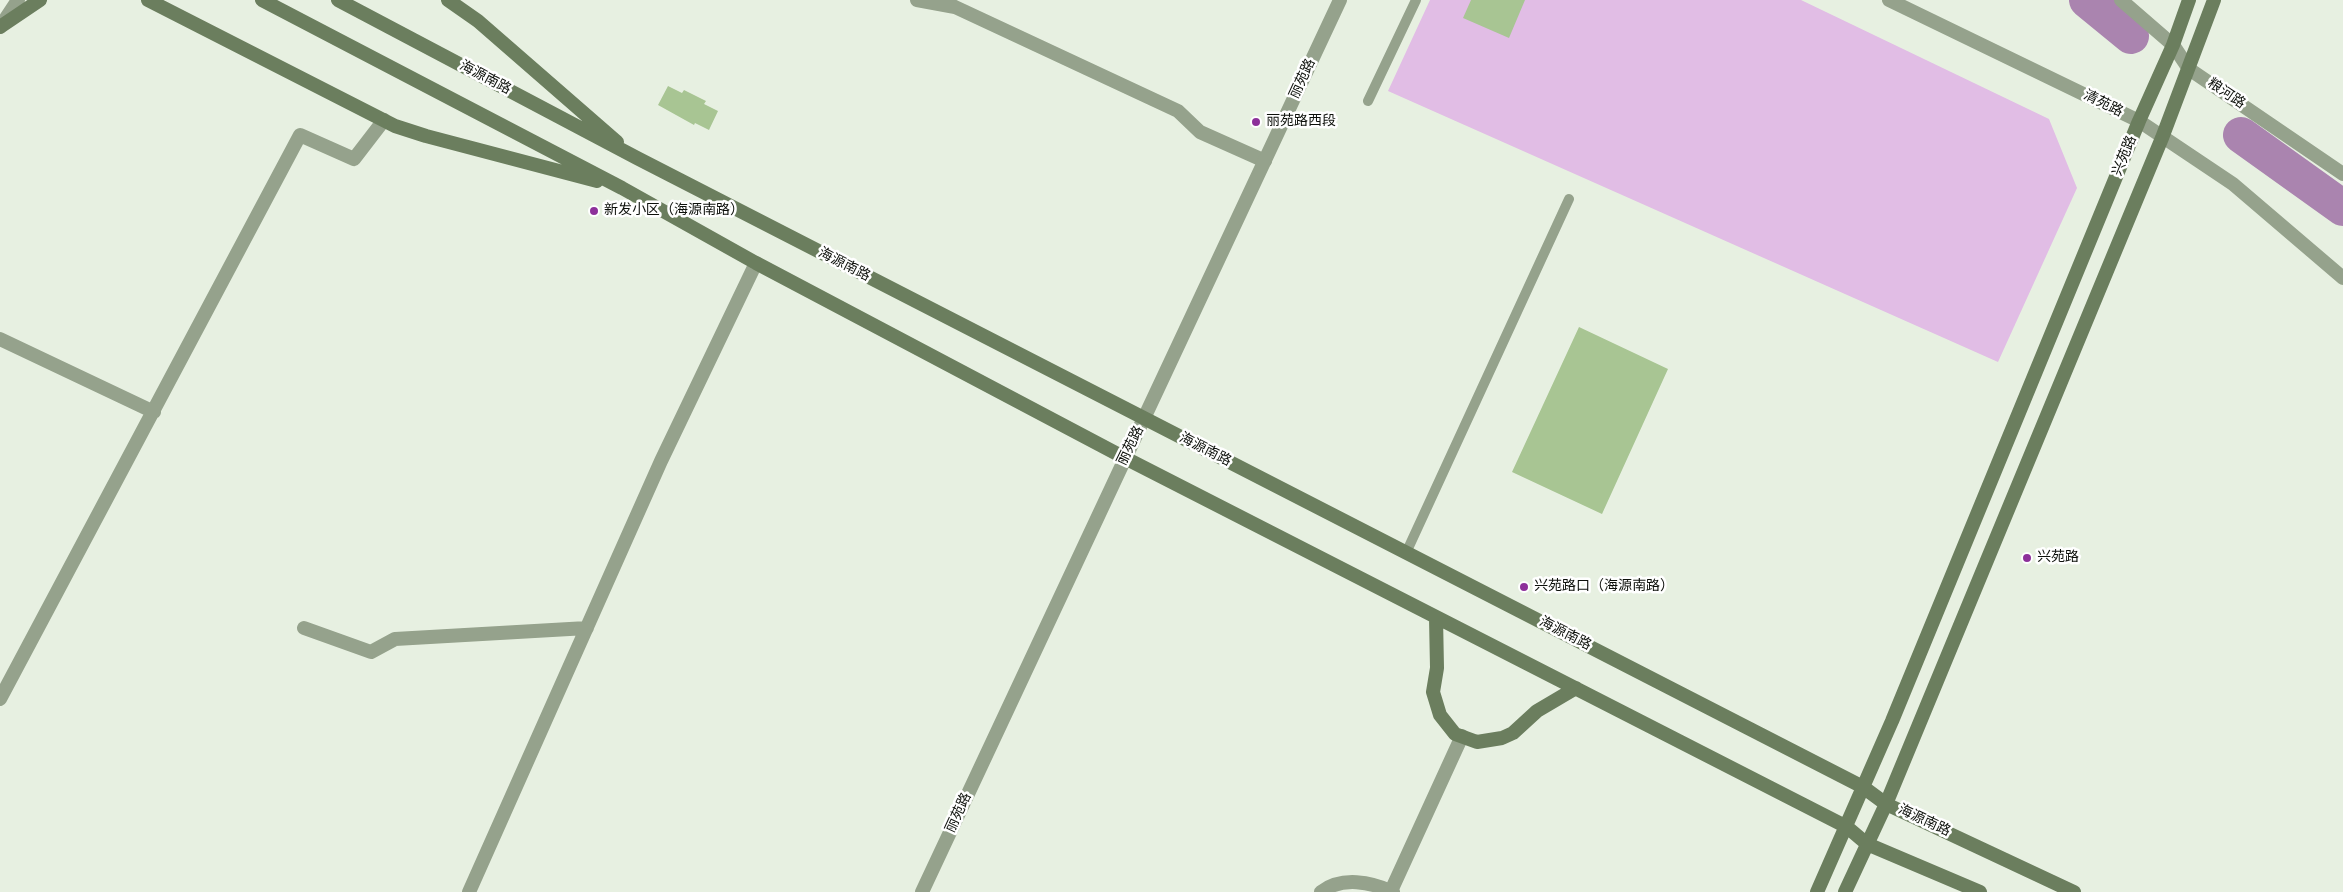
<!DOCTYPE html>
<meta charset="utf-8">
<style>
body{margin:0}
canvas{display:block;background:#e7f0e1}
</style>
<canvas width="2343" height="892"></canvas>
<script>
const c = document.querySelector('canvas').getContext('2d');
c.lineJoin = 'round';
function fill(path, color) { c.fillStyle = color; c.fill(path, 'evenodd'); }
function strokePath(path, color, width, dash) { c.strokeStyle = color; c.lineWidth = width; c.lineCap = dash ? 'butt' : 'round'; c.setLineDash(dash || []); c.stroke(path); }
function write(font, color, halo, rows, align = 'center') {
  c.font = font + ' "Titillium Web","Noto Sans SC",sans-serif'; c.lineWidth = 5; c.setLineDash([]); c.textBaseline = 'middle'; c.strokeStyle = halo; c.fillStyle = color; for (const [text, x, y, turn = 0] of rows) {
    c.save(); c.translate(x, y); c.rotate((+turn || 0) * Math.PI / 180); c.textAlign = isNaN(turn) ? turn : align; if (halo) c.strokeText(text, 0, 0); c.fillText(text, 0, 0); c.restore();
  }
}
const green = new Path2D(`
 M1430 0H1801L2049 119 2077 188 1998 362 1388 91Z`);
const river = new Path2D(`
 M2087 0 2131 36
 M2241 135 2343 208`);
const building = new Path2D(`
 M1471 0H1525L1509 38 1463 18Z
 M668 86 682 93 684 90 706 101 704 104 718 111 709 130 695 123 694 125 658 105Z
 M1579 327 1668 369 1602 514 1512 472Z`);
const service = new Path2D(`
 M1368 101 1416 0
 M1406 553 1569 199`);
const minor = new Path2D(`
 M917 0 955 7 1178 111 1200 132 1265 161
 M2121 0 2173 45 2189 69 2343 174
 M2139 121 2233 184 2343 278
 M0 339 154 412
 M304 628 371 652 395 639 587 628
 M0 699 300 135 354 159 384 120
 M1391 891 1462 736
 M469 892 661 461 756 263
 M1321 892C1342 876 1371 882 1393 892`);
const tertiary = new Path2D(`
 M1889 0 2139 121
 M0 27 18 0
 M922 892 1340 0`);
const secondary = new Path2D(`
 M148 0 395 126 426 136 597 181
 M262 0 622 188 756 263 1125 458 1847 827 1867 844 1980 892
 M338 0 637 158 1863 787 1886 804 2074 892
 M448 0 478 21 617 142
 M0 27 40 0
 M1436 617 1437 668 1433 692 1440 715 1455 734 1477 742 1502 738 1513 733 1537 711 1576 688
 M1817 892 1892 721 2139 121 2173 45 2189 0
 M1845 892 1886 804 2162 138 2214 0`);
const markers = [
 [1256,122,5,"#8d309a"],
 [594,211,5,"#8d309a"],
 [2027,558,5,"#8d309a"],
 [1524,587,5,"#8d309a"]
];
const streetNames = [
 ["海源南路",485,78,28],
 ["丽苑路",1303,79,-65],
 ["粮河路",2226,94,34],
 ["清苑路",2103,104,26],
 ["兴苑路",2125,156,-68],
 ["海源南路",844,265,27],
 ["丽苑路",1131,446,-64],
 ["海源南路",1205,450,27],
 ["海源南路",1565,634,27],
 ["丽苑路",959,813,-65],
 ["海源南路",1924,821,25]
];
const poiNames = [
 ["丽苑路西段",1266,122],
 ["新发小区（海源南路）",604,211],
 ["兴苑路",2037,558],
 ["兴苑路口（海源南路）",1534,587]
];
fill(green, '#e1bde5');
strokePath(river, '#aa84af', 36);
fill(building, '#a8c593');
strokePath(service, '#95a28c', 10);
strokePath(minor, '#95a28c', 14);
strokePath(tertiary, '#95a28c', 14);
strokePath(secondary, '#6b7e5e', 14);
for (const [x, y, r, color] of markers) { const dot = new Path2D(); dot.arc(x, y, r, 0, 2 * Math.PI); c.fillStyle = color; c.fill(dot); strokePath(dot, '#fff', 2); }
write('14px', '#0d100b', '#fff', streetNames);
write('14px', '#0d100b', '#fff', poiNames, 'left');
</script>
